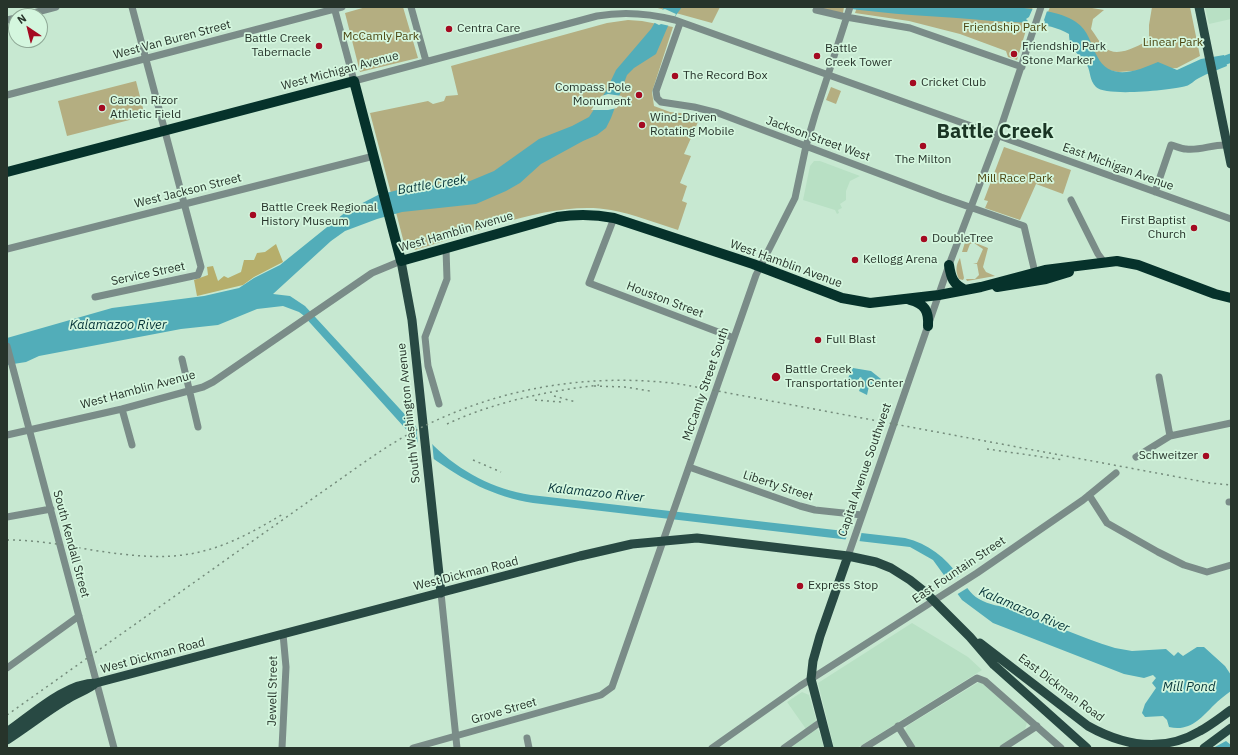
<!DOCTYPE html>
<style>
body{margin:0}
#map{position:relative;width:1238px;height:755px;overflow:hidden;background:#c7e8d1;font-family:"IBM Plex Sans",sans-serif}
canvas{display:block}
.frame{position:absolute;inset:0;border:8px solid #27342b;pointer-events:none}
.north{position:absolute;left:8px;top:8px;width:40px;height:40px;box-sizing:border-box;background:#d4f6de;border:1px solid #8fa896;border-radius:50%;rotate:325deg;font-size:11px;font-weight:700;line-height:16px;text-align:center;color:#27342b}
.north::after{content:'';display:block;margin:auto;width:14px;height:18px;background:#a40a21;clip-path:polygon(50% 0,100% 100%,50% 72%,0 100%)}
</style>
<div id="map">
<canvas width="1238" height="755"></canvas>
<div class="frame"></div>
<div class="north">N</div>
</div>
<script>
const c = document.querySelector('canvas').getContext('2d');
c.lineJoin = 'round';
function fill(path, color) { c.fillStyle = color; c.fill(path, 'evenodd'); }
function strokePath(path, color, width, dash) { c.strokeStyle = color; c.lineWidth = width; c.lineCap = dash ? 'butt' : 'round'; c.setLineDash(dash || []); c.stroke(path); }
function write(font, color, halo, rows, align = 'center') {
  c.font = font + ' "IBM Plex Sans",sans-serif'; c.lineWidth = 3.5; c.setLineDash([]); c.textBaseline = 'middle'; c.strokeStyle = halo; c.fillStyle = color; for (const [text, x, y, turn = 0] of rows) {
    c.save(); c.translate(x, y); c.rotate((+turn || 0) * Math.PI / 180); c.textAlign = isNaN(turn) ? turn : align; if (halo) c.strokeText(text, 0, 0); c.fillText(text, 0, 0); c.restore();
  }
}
const built = new Path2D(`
 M1205 7H1231V19L1209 24Z
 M814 161H820L860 176 850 181 846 191V200L840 204 842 208 838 210 839 213 837 214 835 210 803 200 810 166Z
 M912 623 968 657 982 670 857 748H834L818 683Z
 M979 682 982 683 1027 722 1025 730 997 748H916L905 731 907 726Z
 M802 692 809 695 816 719 815 722 806 729 787 702Z
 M815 728 819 731 824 748H787Z`);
const green = new Path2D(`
 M366 7H403L418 58 360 72 345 13Z
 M654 7H720L712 23Z
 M808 7H844L843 13Z
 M857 7H1033L1017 60 1008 57 1006 51 960 34 909 21 855 13Z
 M1050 7H1086L1104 10 1093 19 1091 29C1095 34 1099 42 1104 47 1117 59 1137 46 1149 40V25L1152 7H1190L1200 56 1177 68 1118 72 1104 69 1048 12Z
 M628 20 642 21 673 27 652 92 654 106 670 112 701 115 684 154 691 156 680 183 687 186 682 201 687 203 678 230C656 223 633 214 611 210 555 199 470 234 415 250L404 243 370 113 428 101 433 104 444 101 446 96 458 95 451 66 607 23Z
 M136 81 145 116 67 136 58 101Z
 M831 87 841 91 836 104 826 100Z
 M1004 147 1071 170 1063 194 1036 184 1020 220 985 208 988 201 984 200Z
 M966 239 988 248 983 267 986 272 995 276 967 281 966 279H975L979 275 977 264 973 263H977L983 249 974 243 970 244 967 252H962Z
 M960 258 964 278 963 280 959 279C955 271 956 265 960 258Z`);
const forest = new Path2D(`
 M276 244 283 262 254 277 243 285 197 296 194 280 208 275 207 267 213 266 218 281 224 276 228 278 241 272 244 260H254L257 253 265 252Z`);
const water = new Path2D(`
 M664 7H682L668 26 656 54 634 68 627 75 611 118 606 128 597 135 583 141 541 164 520 183 506 191 476 204 402 212 377 219 345 231 331 241 273 294 290 296 305 306 434 446C461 472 493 489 531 495L905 538C929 544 945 557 959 576 965 584 970 594 979 599 989 605 1001 606 1011 609 1046 621 1079 637 1115 648L1132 651 1166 649 1174 656 1178 652 1183 656 1197 647H1204L1225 666 1231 675V691C1225 695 1219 700 1214 705 1201 718 1190 732 1169 727L1167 720 1163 716 1145 717 1142 713 1145 704 1156 688 1152 683 1156 678 1153 675 1144 678 1124 674 993 623 962 600 933 560 910 547 533 503C494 497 463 480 431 457L303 315 299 312 283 306 257 309 218 325 181 329 39 356 26 362 7 365V338L112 308 204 296 239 288 254 278 280 265 347 211 378 195 402 189 470 181 494 171 539 139 572 126 589 117 606 91 616 70 651 29Z
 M838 7H1014C1034 9 1060 11 1076 22 1089 31 1090 43 1097 56 1110 82 1137 71 1158 62L1177 70 1201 59 1224 55 1227 66C1218 70 1208 73 1199 78 1194 80 1191 85 1186 86 1172 90 1106 97 1096 87 1089 80 1091 72 1087 65 1079 53 1069 50 1069 34 1047 21 1018 23 992 21 941 16 889 15 838 7Z
 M853 368 871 371 881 379 869 386 867 395 859 391 863 381 861 377 859 378V387L847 388V380Z
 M1226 741 1231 745V748H1213Z`);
const pier = new Path2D(`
 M1033 8 1047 11 1044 20 1045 22 1041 27 1026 25 1028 21 1026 19 1029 17Z
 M665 9 676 14 670 26 661 24 659 25 653 22 661 10Z
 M608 94 622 96 617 108 608 110H591L601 96Z
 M416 424 432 441 434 462 418 445Z
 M849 530 862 531 859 543 845 541Z
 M961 575 969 587 956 595 948 583Z`);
const river = new Path2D(`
 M1215 64 1231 58`);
const minor = new Path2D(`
 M334 7 354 81 597 16C624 11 648 13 675 20L1231 219
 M411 7 426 61
 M816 10 846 17 910 28 1022 67
 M22 16 56 7
 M7 20 16 18
 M680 23 656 91 657 98 661 102 694 107 718 113 941 197 1024 226 1036 277
 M7 95 342 7
 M1155 192 1171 145C1176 146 1181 149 1186 149 1200 151 1213 144 1227 145
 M1071 200 1098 254 1104 262
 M614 218 589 283 734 338
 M7 249 374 156
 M95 297 193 276 198 275 201 267 132 7
 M7 346 114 748
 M182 359 198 427
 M1159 377 1170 436
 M439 404 428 366 425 337 447 279 446 249
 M122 409 132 445
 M7 435 122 409 203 387 213 382 372 273 401 261
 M1136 457 1170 436 1231 423
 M689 467 800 506 815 510 862 515
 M1089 495 1107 523 1158 552 1184 565 1207 572 1231 565
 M1229 502H1231
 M7 517 51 509
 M848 556 949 265 998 136 1041 7
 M441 593 457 748
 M7 668 79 616
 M898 726 912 748
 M527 738 529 748
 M282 748 286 667 283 634
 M413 748 601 695 612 687 756 275 795 198 806 146 815 115 850 7
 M712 748 800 686 977 573 1083 500 1116 473
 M784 748 822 721
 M864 748 977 678 985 681 1061 748
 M1003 748 1037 726`);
const major = new Path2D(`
 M1199 7 1231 164
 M401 261 412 320 441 593
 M980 643 1088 726C1124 746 1163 753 1200 731 1211 725 1221 717 1231 710
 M7 732C32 715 65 683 96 683L580 556 632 544 697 538 848 556 876 562 891 568 910 580 925 592 970 637 994 665 1087 748
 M7 740C27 727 46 712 66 700 76 693 87 691 96 683
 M829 748 811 679 813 661 820 636 848 556
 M1204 748 1231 728`);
const highway = new Path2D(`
 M7 172 354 81 401 261 557 217C576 214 594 214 614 218L753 264 842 298 870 303 939 295 981 287 1045 270 1117 261 1138 265 1215 294 1231 298
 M949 265C951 278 953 284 965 290
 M997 287 1046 279 1069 272
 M910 300C925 304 929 311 928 326`);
const rail = new Path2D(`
 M594 386 625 387 650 391
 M554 396 576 402
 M535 400 561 402
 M447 424C494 402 547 391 599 385
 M987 449 1064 460
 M473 460 501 472
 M7 540C36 540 64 545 92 550 176 563 209 559 283 514
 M7 715C86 659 165 603 244 547 277 524 309 501 342 478 363 463 384 448 407 435 491 389 585 372 680 384L1210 483 1231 485`);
const markers = [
 [449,29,4,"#a40a21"],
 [319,46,4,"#a40a21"],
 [1014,54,4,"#a40a21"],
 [817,56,4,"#a40a21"],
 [675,76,4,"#a40a21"],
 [913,83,4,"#a40a21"],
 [639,95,4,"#a40a21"],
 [102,108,4,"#a40a21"],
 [642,125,4,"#a40a21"],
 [923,146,4,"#a40a21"],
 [253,215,4,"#a40a21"],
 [1194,228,4,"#a40a21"],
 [924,239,4,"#a40a21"],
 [855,260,4,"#a40a21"],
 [818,340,4,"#a40a21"],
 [776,377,5,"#a40a21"],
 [1206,456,4,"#a40a21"],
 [800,586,4,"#a40a21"]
];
const parkNames = [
 ["Friendship Park",1005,28],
 ["McCamly Park",381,37],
 ["Linear Park",1173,43],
 ["Mill Race Park",1015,179]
];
const poiNames = [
 ["Centra Care",457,29],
 ["Battle Creek",311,39,"right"],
 ["Tabernacle",311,53,"right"],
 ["Friendship Park",1022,47],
 ["Stone Marker",1022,61],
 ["Battle",825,49],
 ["Creek Tower",825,63],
 ["The Record Box",683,76],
 ["Cricket Club",921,83],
 ["Compass Pole",631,88,"right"],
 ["Monument",631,102,"right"],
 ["Carson Rizor",110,101],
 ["Athletic Field",110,115],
 ["Wind-Driven",650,118],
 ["Rotating Mobile",650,132],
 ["The Milton",923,160,"center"],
 ["Battle Creek Regional",261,208],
 ["History Museum",261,222],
 ["First Baptist",1186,221,"right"],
 ["Church",1186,235,"right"],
 ["DoubleTree",932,239],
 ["Kellogg Arena",863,260],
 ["Full Blast",826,340],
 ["Battle Creek",785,370],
 ["Transportation Center",785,384],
 ["Schweitzer",1198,456,"right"],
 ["Express Stop",808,586]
];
const streetNames = [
 ["West Van Buren Street",172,40,-15],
 ["West Michigan Avenue",340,71,-15],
 ["Jackson Street West",818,139,20],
 ["East Michigan Avenue",1118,167,20],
 ["West Jackson Street",188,191,-14],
 ["West Hamblin Avenue",456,232,-16],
 ["West Hamblin Avenue",786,264,20],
 ["Service Street",148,274,-12],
 ["Houston Street",665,300,21],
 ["McCamly Street South",706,384,-71],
 ["West Hamblin Avenue",138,390,-15],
 ["South Washington Avenue",409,413,-96],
 ["Capital Avenue Southwest",865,470,-71],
 ["Liberty Street",778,486,18],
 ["South Kendall Street",71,544,75],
 ["East Fountain Street",959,570,-34],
 ["West Dickman Road",466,574,-14],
 ["West Dickman Road",153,656,-15],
 ["East Dickman Road",1061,688,37],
 ["Jewell Street",273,691,-89],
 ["Grove Street",504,711,-16]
];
const waterNames = [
 ["Battle Creek",432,185,-9],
 ["Kalamazoo River",118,325],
 ["Kalamazoo River",596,493,6],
 ["Kalamazoo River",1024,610,23],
 ["Mill Pond",1189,687]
];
const townNames = [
 ["Battle Creek",995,132]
];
fill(built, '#b8e0c4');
fill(green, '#b4ae81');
fill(forest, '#b6ae6b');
fill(water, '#52adb9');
fill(pier, '#c7e8d1');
strokePath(river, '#52adb9', 9);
strokePath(minor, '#7a8c88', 7);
strokePath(major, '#284943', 9);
strokePath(highway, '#06322b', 10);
strokePath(rail, '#748b7b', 1.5, [2, 4]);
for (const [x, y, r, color] of markers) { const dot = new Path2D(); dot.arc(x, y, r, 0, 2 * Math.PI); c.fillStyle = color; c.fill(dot); strokePath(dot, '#d4f6de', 1.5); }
write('12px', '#4c4611', '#d4f6de', parkNames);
write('12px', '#27342b', '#d4f6de', poiNames, 'left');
write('12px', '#27342b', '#d4f6de', streetNames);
write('italic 13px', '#063439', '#d4f6de', waterNames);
write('bold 20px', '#1a3524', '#d4f6de', townNames);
</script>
